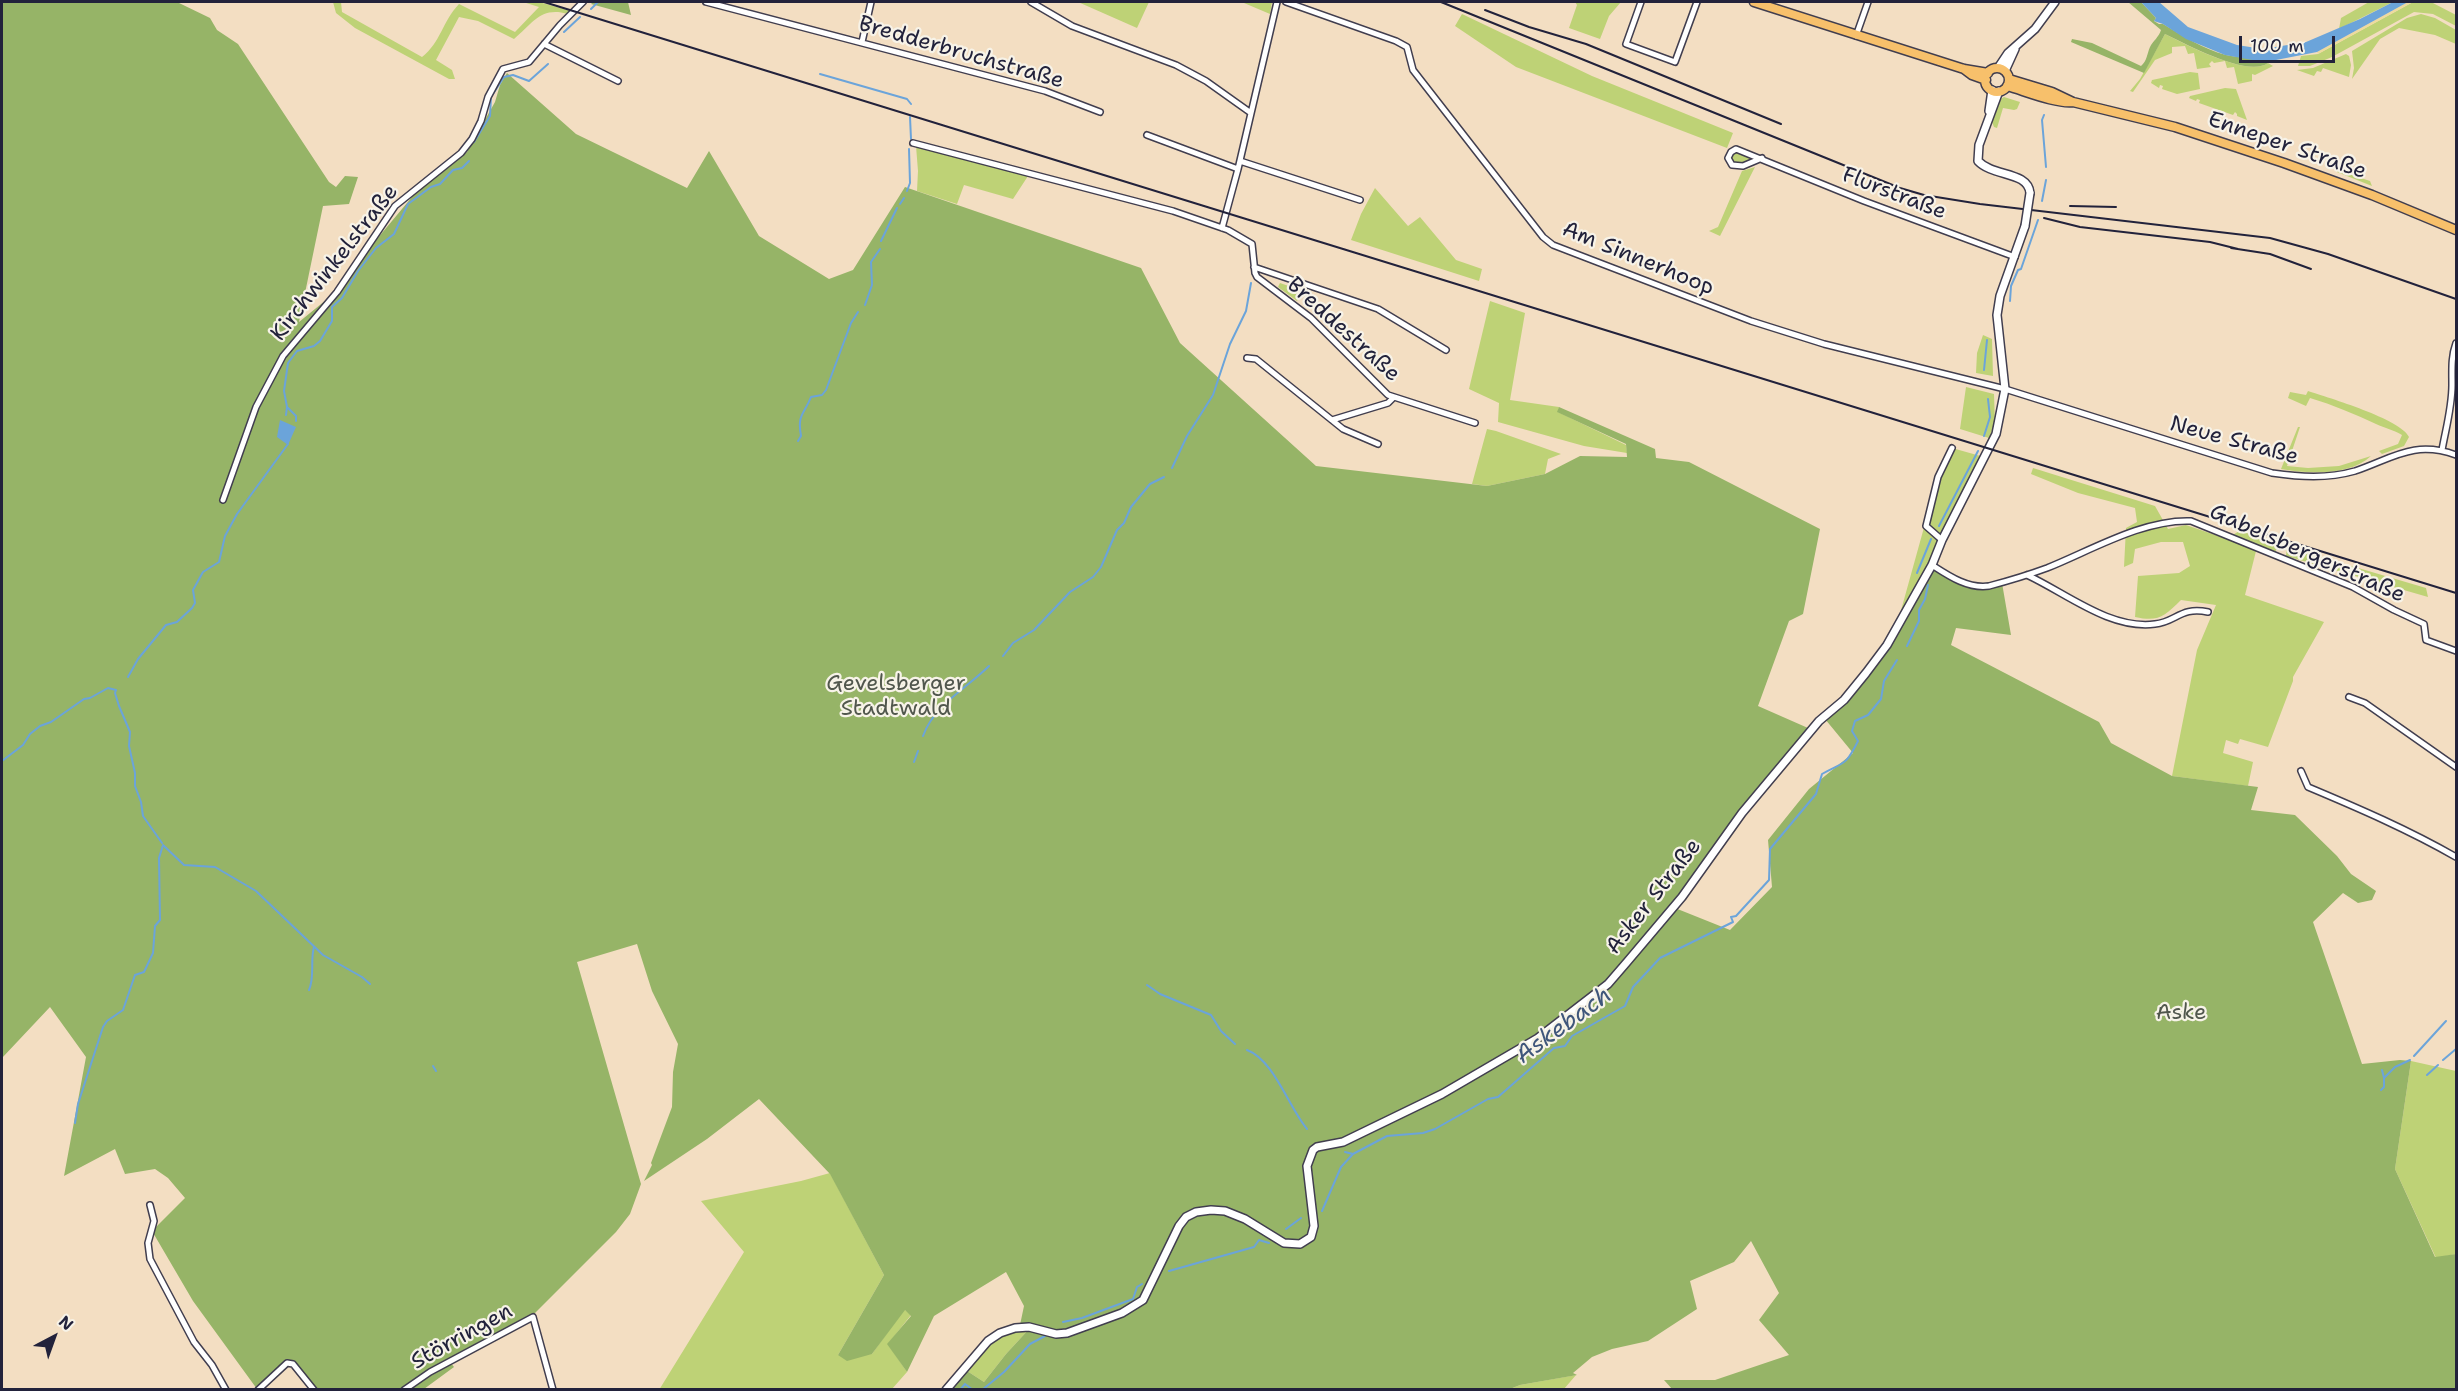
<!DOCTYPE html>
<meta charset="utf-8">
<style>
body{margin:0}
#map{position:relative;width:2458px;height:1391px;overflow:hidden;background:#f3dec2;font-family:"Shantell Sans",sans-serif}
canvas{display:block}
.frame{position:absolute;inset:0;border:3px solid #22223b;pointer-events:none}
.north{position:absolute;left:24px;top:1307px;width:60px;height:60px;-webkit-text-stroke:4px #f7f3e8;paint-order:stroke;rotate:41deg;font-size:16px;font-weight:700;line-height:24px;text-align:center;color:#22223b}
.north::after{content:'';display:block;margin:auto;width:21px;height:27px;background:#22223b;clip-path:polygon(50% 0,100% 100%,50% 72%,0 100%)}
.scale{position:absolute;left:2239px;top:36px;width:96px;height:27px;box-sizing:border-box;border:3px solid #22223b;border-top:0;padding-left:8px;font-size:18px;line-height:21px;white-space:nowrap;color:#22223b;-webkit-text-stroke:4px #f7f3e8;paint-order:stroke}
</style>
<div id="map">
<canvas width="2458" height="1391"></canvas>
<div class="frame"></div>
<div class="north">N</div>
<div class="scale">100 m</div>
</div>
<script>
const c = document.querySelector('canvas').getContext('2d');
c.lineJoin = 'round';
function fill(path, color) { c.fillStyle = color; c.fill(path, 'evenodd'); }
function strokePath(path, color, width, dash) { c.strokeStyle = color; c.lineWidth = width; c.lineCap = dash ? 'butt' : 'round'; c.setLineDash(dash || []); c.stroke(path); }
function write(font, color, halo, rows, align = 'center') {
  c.font = font + ' "Shantell Sans",sans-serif'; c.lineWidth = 4.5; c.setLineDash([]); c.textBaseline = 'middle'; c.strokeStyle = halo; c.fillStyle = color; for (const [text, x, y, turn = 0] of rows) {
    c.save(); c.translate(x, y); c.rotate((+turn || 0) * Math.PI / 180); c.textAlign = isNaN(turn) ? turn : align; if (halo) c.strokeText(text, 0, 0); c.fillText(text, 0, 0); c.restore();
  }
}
const green = new Path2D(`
 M333 2H341L342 12 422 57C441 42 442 22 459 4L515 32 539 7 523 2H539L571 11 568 14C541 6 533 23 514 39L478 21 459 17 436 60 452 70 455 79H449L355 28 336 13Z
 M1078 2H1149L1137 28Z
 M1232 2H1272L1270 14 1244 3Z
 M1575 2H1621L1609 16 1600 39 1569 28 1577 5Z
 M2369 2H2393L2339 29 2341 18Z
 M2413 2H2431L2456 15V26L2433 14 2414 12 2332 57 2310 66H2298L2301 56 2318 54Z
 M1462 14 1592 76 1733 133 1727 148 1516 67 1455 26Z
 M2421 14 2435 18 2456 30V44L2435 35 2399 28 2380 39 2352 79 2354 68 2352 51 2407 18Z
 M2165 34C2185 44 2248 78 2268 63L2273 66 2255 75 2252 74V81L2238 84 2234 67 2227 68 2225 61 2214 63 2212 61 2209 64 2211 67 2197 69 2194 53 2188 54 2185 46 2172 47V53L2155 60 2133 92 2130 91 2140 79Z
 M2346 54 2349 56 2351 65 2349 77 2323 68 2321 72 2317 71 2314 76 2297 70 2313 68Z
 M2190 72 2198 73 2200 89 2177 94 2162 89 2163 86 2160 85 2159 88 2151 83 2152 80Z
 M2225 88 2236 89 2247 120 2237 116V114L2235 112 2233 115 2199 103 2200 100 2197 99 2196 101 2189 98 2190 96Z
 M2004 97 2020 102 2017 109 2014 110 2003 108 1997 128 1994 127 1992 122 2001 99Z
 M916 146 1028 176 1013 199 964 185 957 204 917 191 918 171Z
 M1733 150 1761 158 1743 165 1730 162Z
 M2334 165 2341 166 2340 171 2370 181 2372 186 2337 172Z
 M1755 167 1720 236 1709 231 1718 227 1742 171Z
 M1375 188 1408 226 1420 217 1456 260 1482 269 1479 281 1351 240 1361 214Z
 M1280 283 1303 291 1297 301 1278 287Z
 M1490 301 1525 313 1510 400 1559 407 1558 412 1626 445 1627 453 1584 446 1498 422 1499 403 1469 389Z
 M1983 335 1992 339 1993 376 1976 373 1977 353Z
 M1966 387 1994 394 1995 423 1989 438 1960 429Z
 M2308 391C2329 398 2401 419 2409 437L2404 446 2382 454 2379 451 2398 444 2402 435C2394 430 2385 428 2376 424 2355 414 2333 405 2310 398L2306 406 2288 398 2290 392 2306 395Z
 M2298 427H2300L2287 466 2308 468 2339 466 2371 456C2350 476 2308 474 2281 469Z
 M1487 429 1496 431 1561 454 1548 459 1545 474 1487 486 1472 484Z
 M1952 448 1984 457 1903 617 1900 614 1938 477Z
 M2033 468 2155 506 2168 529 2186 525 2227 539 2239 531 2279 542 2275 553 2257 547 2245 595 2324 622 2293 677V681L2268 747 2240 739 2238 744 2226 740 2223 753 2253 762 2248 786 2172 776 2197 650 2216 605 2181 600C2164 617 2158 622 2135 617L2138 576 2179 573 2190 566 2183 542H2161L2135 549 2133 563 2124 567 2126 528 2137 522 2135 508 2078 493 2031 474Z
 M2287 547 2426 588 2428 597 2286 556Z
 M2411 1061 2456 1071V1254L2436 1258 2395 1169Z
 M830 1173 884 1275 838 1355 872 1354 904 1309 911 1315 888 1344 907 1372 892 1389 659 1390 744 1252 701 1201 801 1181Z
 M1030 1328 1006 1354 984 1382 964 1369 1001 1334Z
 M1576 1375 1564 1389H1510L1520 1385Z`);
const forest = new Path2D(`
 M2 2H177L210 18 217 30 238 44 329 182 336 187 345 176 358 177 349 204 323 206 299 322 326 300 417 191 467 152 495 102 500 85 507 73 576 134 687 188 709 151 759 236 829 279 853 270 905 187 1141 268 1180 343 1316 466 1487 486 1545 474 1580 456 1627 457 1626 444 1557 412 1559 407 1655 449 1656 458 1689 462 1820 529 1803 614 1789 621 1758 706 1808 728 1741 808 1670 906 1730 930 1772 887 1768 840 1809 789 1853 753 1825 719C1872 679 1902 629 1929 573L1932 570 1936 571 1968 586 1983 590 2002 583 2011 635 1956 628 1951 645 2099 722 2111 743 2172 776 2258 787 2251 810 2295 815 2337 856 2351 874 2376 891 2372 900 2358 903 2343 893 2313 922 2362 1064 2400 1060 2411 1061 2395 1169 2435 1257 2456 1254V1389H1672L1664 1380H1715L1789 1355 1759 1320 1779 1293 1751 1241 1734 1262 1690 1281 1697 1309 1648 1341 1612 1349 1592 1357 1573 1373 1577 1375 1520 1385 1510 1389H946L964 1369 984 1382 1006 1354 1030 1328 1020 1325 1024 1306 1006 1272 934 1316 907 1372 887 1344 911 1316 905 1310 872 1354 847 1361 838 1355 884 1275 830 1174 759 1099 707 1139 644 1181 652 1165 651 1163 672 1107 673 1072 678 1044 652 991 637 944 577 962 641 1184 630 1214 616 1232 532 1316 450 1362 454 1367 424 1389H315L306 1377 288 1363 257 1389 193 1301 152 1231 185 1198 168 1178 155 1169 125 1174 115 1149 64 1176 86 1057 50 1007 2 1058Z
 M593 2H628L631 15 591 4Z
 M2128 2H2141L2156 18 2154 21 2159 24H2163C2183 36 2203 49 2226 55 2239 58 2258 57 2268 63 2248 78 2186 44 2165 34L2144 73 2071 42 2072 39 2092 43 2141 66C2147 61 2147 54 2150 47 2153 41 2159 37 2161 30Z`);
const sand = new Path2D(`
 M2408 2H2413L2318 54 2317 52Z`);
const water = new Path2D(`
 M2141 2H2159L2188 27 2237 45 2263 49 2306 42 2360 19 2393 2H2408L2317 52 2276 60 2258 61 2225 55 2186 39 2163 24 2154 21 2156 18Z
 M280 420 296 427 288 445 277 437Z`);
const stream = new Path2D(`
 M591 9 598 2
 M564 32 580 17
 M820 74 907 99 911 104
 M2044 115 2042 120 2046 167
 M910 117 911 139
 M474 142 490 116 491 97 504 77 513 75 529 81 548 64
 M907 191 910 183 909 149
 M2042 201 2046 180
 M900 204 904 198
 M881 241 897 208
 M2010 301 2011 286 2018 270 2021 269 2038 220
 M865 305 872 285 871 262 880 249
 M1984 370 1987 340
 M286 415 287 407
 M296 421V416L287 407 284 391 288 363 297 351 314 346 320 341 332 321V307L342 298 358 271 376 248 394 234 408 204 431 187 440 184 453 170 462 168 469 161
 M1984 436 1990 417 1988 399
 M798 441 801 436C797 414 804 415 811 397L822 395 826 390 851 323 858 312
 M1172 468 1187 436 1213 395 1230 344 1246 311 1251 283
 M1939 526 1978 451
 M1917 573 1931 539
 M1907 646 1919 621V610L1925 599 1928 585
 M1003 656 1013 643 1034 630 1070 592 1093 577 1101 567 1117 530 1124 523 1131 507 1150 484 1164 477
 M128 677 138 659 166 625 177 622 192 608 195 603 193 590 203 572 219 562 225 536 237 514 288 444
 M923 736C934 705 967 688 989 666
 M2 761 23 745 30 734 40 726 51 722 84 699 90 698 108 688 116 690 115 693 119 706 130 732 129 746 135 773V786L141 802 143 816 162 843
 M914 762 918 751
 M1147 985 1160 994 1211 1015 1221 1031 1235 1044
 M309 990C315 977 310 960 314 947
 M1247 1050C1274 1060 1289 1108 1307 1129
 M2414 1056 2446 1021
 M2443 1060 2456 1049
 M433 1066 436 1071
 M2382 1070 2384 1078
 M2427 1075 2438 1065
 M2381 1090 2384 1087V1078L2395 1067 2410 1060
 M75 1123 78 1104 103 1027 107 1021 123 1010 135 975 144 972 153 953 155 926 160 920 159 858 163 845 184 865 215 867 256 891 323 955 362 977 370 984
 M1345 1152 1353 1154
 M1322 1211 1341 1167 1353 1154 1387 1136 1423 1133 1435 1129 1488 1099 1498 1097 1554 1048 1565 1046 1572 1036 1625 1006 1633 987 1660 958 1733 922 1731 917 1736 916 1769 880 1770 849 1816 794 1822 774C1845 761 1845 767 1858 741L1852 731 1855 721 1868 715 1881 699 1884 681 1897 660
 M1286 1229 1301 1218
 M1169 1271 1254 1247 1259 1240 1269 1243
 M1063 1322 1082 1318 1133 1299 1137 1287 1142 1284
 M960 1390 965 1384 973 1390
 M982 1390 1004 1372 1030 1344 1045 1336`);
const minor = new Path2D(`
 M706 2 1045 91 1100 112
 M1031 2 1072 26 1176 65 1206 81 1251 113
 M1286 2 1396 41 1407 47 1413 70 1543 237 1553 245 1592 260 1751 321 1824 344 2005 389 2272 473C2300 477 2327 479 2355 471 2393 458 2414 440 2456 455
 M1641 2 1626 44 1675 62 1697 2
 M1856 36 1868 2
 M862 42 871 2
 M544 44 618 81
 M1147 135 1238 169
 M913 143 1173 211 1228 230 1252 244 1255 273 1257 277 1311 318 1388 395 1475 423
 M1762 158 1743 166 1732 165 1728 158 1731 152 1736 149 1864 201 2015 257
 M1240 161 1360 200
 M1222 228 1238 169 1277 2
 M1254 267 1378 309 1446 350
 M1247 358 1256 359 1343 429 1378 444
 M1332 420 1388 403 1393 398
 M2442 450C2446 428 2452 407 2452 385 2452 369 2451 357 2456 343
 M223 500 256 407 283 356 337 292 395 206 461 153 472 139 481 121 488 97 503 69 529 62 560 25 583 2
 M1942 540 1926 526 1938 477 1952 448
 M1932 565C1949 576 1968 589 1989 586 2008 581 2028 575 2047 568 2090 551 2143 519 2191 521L2353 587 2394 610 2424 624 2426 640 2456 651
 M2027 575C2066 593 2110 630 2155 624 2176 622 2181 606 2208 612
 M2349 697 2365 703 2456 767
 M2301 771 2308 787C2358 808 2409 830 2456 857
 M150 1205 154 1221 148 1243 150 1259 194 1342 212 1365 226 1390
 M258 1390 287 1363 293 1364 314 1390
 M404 1390 430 1372 533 1317 553 1390`);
const tertiary = new Path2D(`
 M1998 68 2008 53 2035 29 2055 2
 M2005 71 2015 49
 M1999 91 1979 145 1978 161C1993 177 2028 171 2030 193
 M1989 111 1992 90
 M946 1390 988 1341 1000 1333 1015 1328 1029 1327 1056 1334 1067 1333 1122 1313 1143 1300 1179 1226 1186 1217 1196 1212 1211 1210 1225 1211 1245 1219 1284 1243 1300 1244 1311 1237 1314 1226 1307 1166 1313 1150 1317 1147 1343 1142 1442 1094 1538 1038 1608 984 1627 962 1682 897 1742 813 1819 721 1844 700 1866 673 1887 645 1932 565 1942 540 1996 434 2005 389 1997 315 2000 296 2025 226`);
const primary = new Path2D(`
 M1754 2 1964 69 1988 73
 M1985 80a12 12 0 1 1 24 0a12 12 0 1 1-24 0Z
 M1964 69 1972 75 1986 80
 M2009 79 2052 92 2073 102 2175 127 2284 163 2372 195 2456 230
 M2007 86C2025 91 2056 104 2073 102`);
const rail = new Path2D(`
 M544 2 2456 593
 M1441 2 1900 188 1924 195 1980 204 2270 238 2328 254 2456 299
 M1485 10 1529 27 1586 44 1781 124
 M2070 206 2116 207
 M2044 218 2080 227 2210 242 2238 249
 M2231 248 2270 254 2311 269`);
const tertiaryBridge = new Path2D(`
 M2025 226 2030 193`);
const streetNames = [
 ["Bredderbruchstraße",961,53,16],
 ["Enneper Straße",2287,146,19],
 ["Flurstraße",1894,194,21],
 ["Am Sinnerhoop",1638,259,22],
 ["Kirchwinkelstraße",335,263,-52],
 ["Breddestraße",1343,330,42],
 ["Neue Straße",2234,441,15],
 ["Gabelsbergerstraße",2307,554,24],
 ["Asker Straße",1654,897,-52],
 ["Störringen",462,1337,-29]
];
const parkNames = [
 ["Gevelsberger",896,684],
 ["Stadtwald",896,709],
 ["Aske",2181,1013]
];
const waterNames = [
 ["Askebach",1564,1026,-36]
];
fill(green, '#bed276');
fill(forest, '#96b467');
fill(sand, '#eeda9e');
fill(water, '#6ba4da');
strokePath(stream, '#6ba4da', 2);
strokePath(minor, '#413e4f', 8);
strokePath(tertiary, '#413e4f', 10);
strokePath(primary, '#413e4f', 11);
strokePath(minor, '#fff', 5);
strokePath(tertiary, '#fff', 7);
strokePath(primary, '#f7c06b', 8);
strokePath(rail, '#22223b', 2);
strokePath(tertiaryBridge, '#413e4f', 10, []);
strokePath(tertiaryBridge, '#fff', 7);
write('22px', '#22223b', '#f7f3e8', streetNames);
write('22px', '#51574d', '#f7f3e8', parkNames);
write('italic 24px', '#3f567b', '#f7f3e8', waterNames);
</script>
